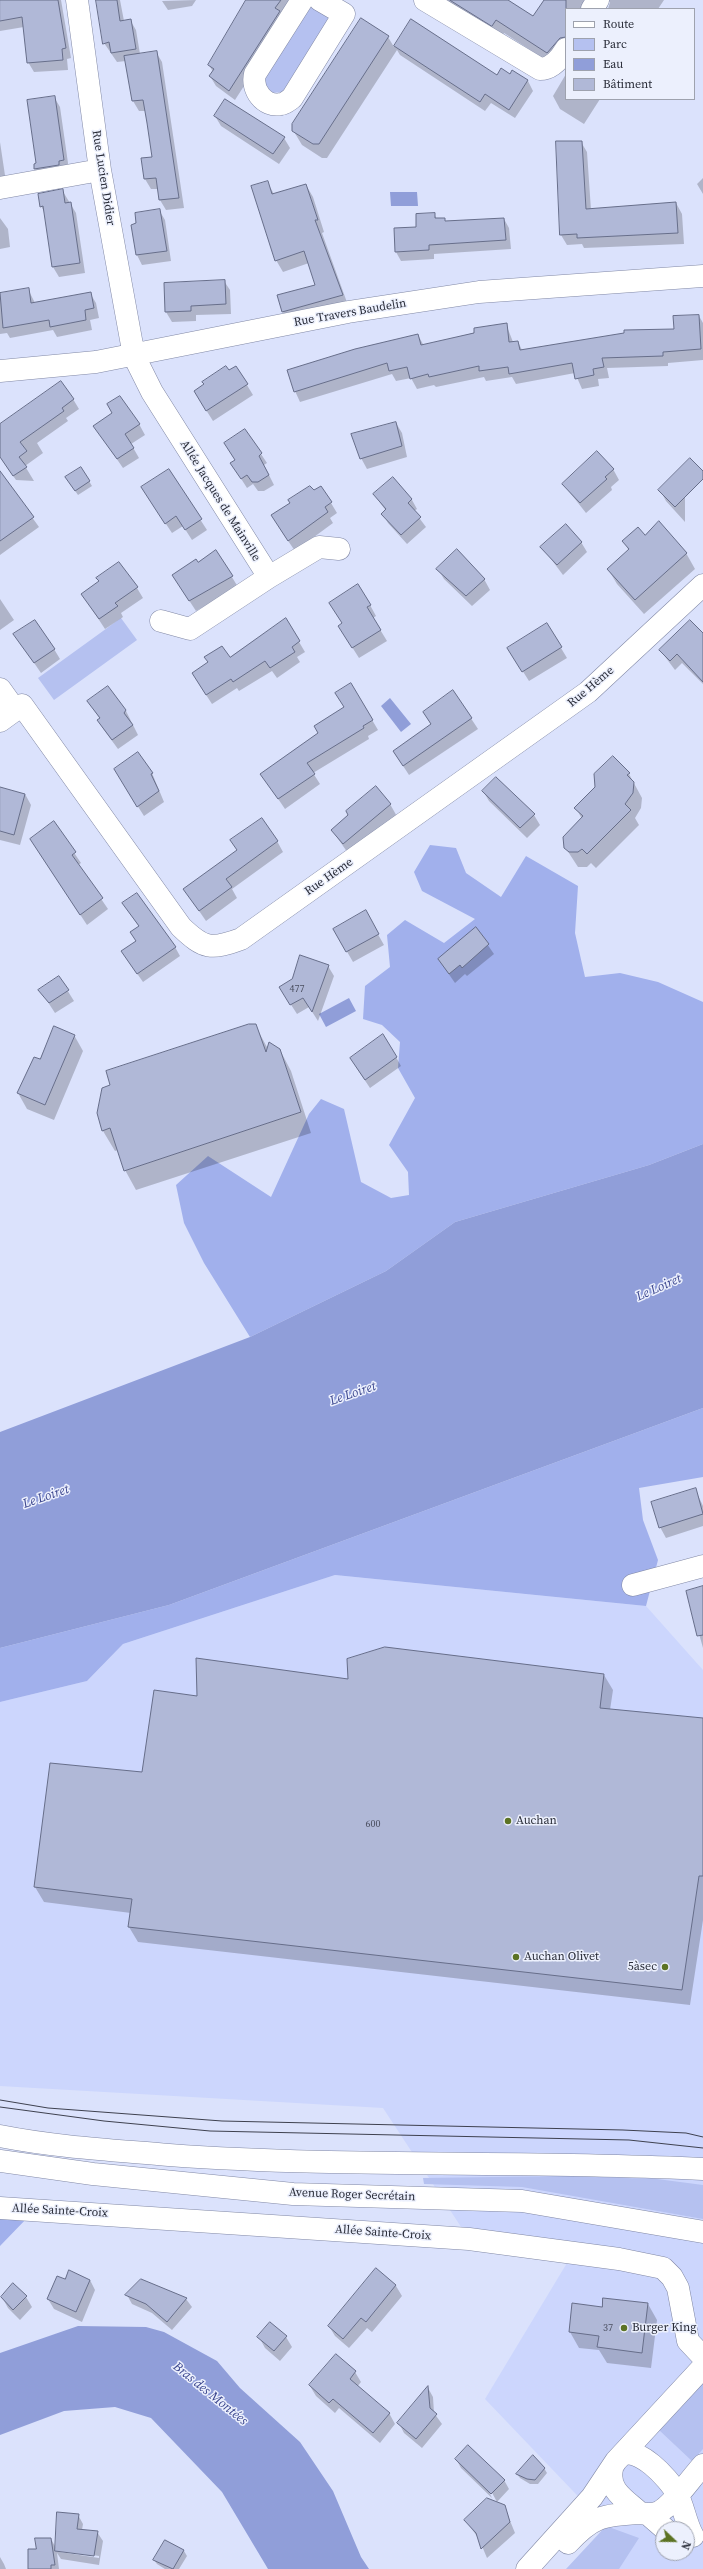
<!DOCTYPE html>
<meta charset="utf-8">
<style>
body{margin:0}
#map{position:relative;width:703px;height:2569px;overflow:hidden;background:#dbe2fc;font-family:"Source Serif 4",serif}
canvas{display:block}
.legend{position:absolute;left:565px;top:8px;width:130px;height:92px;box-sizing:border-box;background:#ecf0fd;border:1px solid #9ea2ae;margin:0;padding:5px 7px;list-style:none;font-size:12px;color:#292c38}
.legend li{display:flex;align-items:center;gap:8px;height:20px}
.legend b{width:20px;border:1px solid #9ea2ae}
.north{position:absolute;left:655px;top:2521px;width:40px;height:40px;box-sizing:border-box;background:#ecf0fd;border:1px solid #9ea2ae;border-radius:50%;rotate:112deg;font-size:11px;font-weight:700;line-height:16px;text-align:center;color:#292c38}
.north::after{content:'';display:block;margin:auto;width:14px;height:18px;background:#5c7324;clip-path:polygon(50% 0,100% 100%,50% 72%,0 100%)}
</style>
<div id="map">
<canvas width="703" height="2569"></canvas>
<ul class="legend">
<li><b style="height:5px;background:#fff"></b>Route</li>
<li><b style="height:11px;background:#b5c1f0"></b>Parc</li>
<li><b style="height:11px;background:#909ed9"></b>Eau</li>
<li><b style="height:11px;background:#b0b8d7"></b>Bâtiment</li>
</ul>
<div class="north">N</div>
</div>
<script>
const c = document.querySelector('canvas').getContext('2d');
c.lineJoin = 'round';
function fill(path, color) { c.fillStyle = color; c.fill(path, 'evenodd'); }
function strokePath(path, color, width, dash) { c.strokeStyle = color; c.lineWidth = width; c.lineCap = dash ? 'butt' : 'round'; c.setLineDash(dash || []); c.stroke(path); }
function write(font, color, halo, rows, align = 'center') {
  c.font = font + ' "Source Serif 4",serif'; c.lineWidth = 3; c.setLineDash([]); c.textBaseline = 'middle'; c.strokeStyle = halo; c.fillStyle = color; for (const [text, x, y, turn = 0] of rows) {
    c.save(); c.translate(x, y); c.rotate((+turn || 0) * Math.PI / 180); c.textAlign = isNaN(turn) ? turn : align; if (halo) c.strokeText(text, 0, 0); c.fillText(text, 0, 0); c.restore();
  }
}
const built = new Path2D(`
 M335 1575 646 1606 703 1670V2569H614L616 2536 485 2399 570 2258 469 2239 383 2108 0 2086V1702L87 1681 123 1644ZM663 2529H687V2553H663Z`);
const green = new Path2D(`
 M307 0 337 16 296 84 282 92 270 93 261 74Z
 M121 618 137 640 54 700 38 678Z
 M567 2176 657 2179 703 2185V2219L522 2187 424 2184 423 2178Z
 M703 2382V2449L692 2461 659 2430Z
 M606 2526 639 2538 619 2569H566Z`);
const forest = new Path2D(`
 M430 845 456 848 466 873 501 897 526 856 578 886 575 933 585 977 620 973 658 982 703 1002V1144L649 1165 455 1222 386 1271 250 1337 204 1263 184 1223 176 1185 208 1156 271 1197 309 1114 321 1099 344 1109 361 1182 391 1198 409 1195 408 1172 389 1145 415 1098 398 1068 400 1042 382 1025 363 1019 365 986 390 967 387 935 405 920 444 943 475 919 422 891 414 872Z
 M703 1408V1477L639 1488 643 1520 658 1560 646 1606 335 1575 123 1644 87 1681 0 1702V1648L169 1605Z
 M0 2214 30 2215 0 2246Z`);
const water = new Path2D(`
 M390 192H417L418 206H391Z
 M390 698 411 724 401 732 381 706Z
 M349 998 356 1011 326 1027 319 1014Z
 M703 1144V1408L169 1605 0 1648V1432L250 1337 386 1271 455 1222 649 1165Z
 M78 2326 146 2327 164 2332 217 2361 240 2388 300 2442 333 2491 361 2557 369 2569H268L222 2492 151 2418 115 2407 64 2411 0 2435V2353Z`);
const shadow = new Path2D(`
 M61 0 71 58 67 59 68 70 34 72 28 62 24 27 0 31V1Z
 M97 0H120L124 21 130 20 136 30 140 54 156 52 162 62 184 208 166 210 160 200 158 189H151L145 179 153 158 146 111H139L133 101 126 61 117 62 104 43Z
 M196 0 192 6 168 10 162 1Z
 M252 0H299L235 100 216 86 210 76 213 72 209 65Z
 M444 0H507L534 17 545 0H664L658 9H608L610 2 608 1 594 9H566V53L555 66 504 33 500 39Z
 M411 20 497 77 510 75 513 72 528 81 533 91 515 118 491 103 485 111 400 55 397 50 327 158H322L302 145 293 130 388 37 394 47Z
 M566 74V99H600L584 124 560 109 553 96Z
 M54 97 60 107 69 170 41 179 35 169Z
 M215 116 284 138 290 148 279 164 221 126Z
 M0 142 6 182 0 183Z
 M581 142 587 152 591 210 676 203 682 214 684 244 584 248 582 244 567 245 561 235Z
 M703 178V194L697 184Z
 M267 182 274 194 306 185 313 197 324 232 322 233 349 308 290 324 283 312 279 296 317 286 309 263 283 272 276 260Z
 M62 190 76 213 85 273 59 277 53 267 45 213 41 206Z
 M159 210 165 220 171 261 142 265 137 255 132 225Z
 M434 214 437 219H444L446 222 504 219 509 228 511 249 434 254V259L401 261 396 252 395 229 417 228Z
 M0 218 8 229 10 247 0 249Z
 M224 281 230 290 231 314 196 315V321L172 322 166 312 165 284Z
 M28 289 35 303 90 293 96 303 99 318 90 320 92 330 57 337 53 330 10 338 7 333 0 334V294Z
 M699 316 703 323V360L668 363V366L607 368 609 378 598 379 599 386 582 389 575 373 516 384 512 377 486 381 484 377 436 387 434 385 417 389 411 378 396 381 392 374 300 402 295 391 418 335 424 346 506 324 513 342H518L522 350 675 330Z
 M236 367 253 395 213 421 201 402 228 372Z
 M73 399 79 409 66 418 68 421 37 443 43 453 25 466 34 481 16 480 0 457V425Z
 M396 423 402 433 407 457 367 469 361 458Z
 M139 424 145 435 131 444 139 458 123 468 94 426Z
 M245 430 267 463 264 465 274 485 264 491H258L253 484 247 488 231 463 236 460Z
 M81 468 92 486 78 495 69 482Z
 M613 469 619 480 611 487 612 490 586 513 563 484Z
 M168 470 207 530 192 540 183 526 172 533 148 497Z
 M393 478 412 500 417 509 414 511 426 527 407 544 388 523 383 514 386 511 374 494Z
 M6 481 39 527 0 555V485Z
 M685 481V522L666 501 660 490Z
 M331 503 337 513 330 518 333 523 295 551 278 526Z
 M645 536 686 553 695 569 644 614 617 584 608 569 629 551 624 542Z
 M581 542 587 552 563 575 542 547Z
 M216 551 238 587 196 611 179 585 198 563Z
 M438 569 484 579 490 590 472 606 444 579Z
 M137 588 143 598 121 613 123 617 105 629 82 594Z
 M0 599 14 620 0 630Z
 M370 605 376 616 373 618 387 641 359 658 345 636 343 624 336 613Z
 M286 620 305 652 297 657 300 662 277 678 272 671 239 691 237 688 212 704 199 684 229 659Z
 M703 634V684L682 663 675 670 660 650Z
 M15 635 54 649 60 659 41 673Z
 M561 648 567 658 529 681 515 659Z
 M351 684 378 730 368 736 369 739 313 773 320 784 285 809 268 784 345 708Z
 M108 687 126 711 138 735 118 749 104 730 98 720 100 719 88 701Z
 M453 691 478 729 409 775 394 752 431 725 424 712Z
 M152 773 164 802 144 816 121 780Z
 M629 774 642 798 641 808 635 818 639 825 596 868 591 863 587 867H578L565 847 582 819 576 808 596 787Z
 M0 788 25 794 31 805 20 845 0 840Z
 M483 791 534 815 540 825 527 838 489 801Z
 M390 804 399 820 352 859 332 830Z
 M54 823 81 863 78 865 108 909 87 925 37 849Z
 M277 841 283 852 232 889 237 898 206 921 184 889Z
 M123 903 175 947 180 956 143 982 122 952 137 941 139 927Z
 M371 922 384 945 353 962 334 929Z
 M476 928 494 954 467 976 465 974 455 983 439 960Z
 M328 966 334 976 318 1021 309 1007 297 1014 286 997 292 980Z
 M59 977 74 1001 55 1013 40 990Z
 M255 1025 268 1049 280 1050 291 1071 311 1133 136 1190 125 1170 118 1150 115 1151 103 1131 98 1113Z
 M74 1035 83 1051 54 1120 27 1109 18 1093 40 1060Z
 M396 1057 401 1066 370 1088 356 1067Z
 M695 1489 703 1506V1526L666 1538 660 1527Z
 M703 1587V1648L687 1591Z
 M604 1675 613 1690 610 1710 703 1719V1920L690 2005 138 1942 129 1927 131 1913 44 1902 35 1887 143 1773 198 1697 349 1680Z
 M376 2270 396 2286 402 2296 372 2332 367 2328 349 2348 335 2336 329 2326Z
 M90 2280 95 2290 82 2322 54 2309 48 2299 65 2281Z
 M13 2285 26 2297 32 2307 20 2320 8 2308 2 2297Z
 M127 2295 186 2299 192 2307 172 2330 152 2313 132 2304Z
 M604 2299 648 2304 657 2320 651 2368 607 2363 599 2350 579 2348 570 2332 603 2308Z
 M259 2337H286L292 2347 280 2361 265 2348Z
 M355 2372 361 2382 357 2387 389 2413 395 2424 380 2443 339 2408 335 2413 316 2396 310 2386Z
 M428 2388 433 2397 434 2413 442 2424 422 2448 404 2433 399 2423Z
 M456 2459 504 2480 509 2489 497 2502 490 2489 488 2490 492 2498 461 2468Z
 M544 2468 547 2473 538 2484H530L520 2478 517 2474Z
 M504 2506 515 2533 487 2558 479 2539 465 2520Z
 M78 2515 83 2524 82 2530 97 2532 103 2541 99 2565 61 2559 57 2553 59 2569H29L37 2550 51 2539 56 2548ZM60 2550 99 2556V2558L60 2552Z
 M165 2541 184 2551 187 2556 179 2569H165L157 2564 154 2560Z
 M0 2557 4 2564 6 2569H0Z`);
const building = new Path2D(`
 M0 0H58L66 48 62 49 63 60 27 63 22 17 0 21Z
 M96 0H117L120 21 131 19 136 49 111 53 109 42 103 44Z
 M246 0H281L275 8 280 11 229 91 209 76 214 69 208 65Z
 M450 0H508L533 16 544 0H566V37L560 38 547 53 496 20 492 26Z
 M361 18 389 36 319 144H313L292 131V124Z
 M411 19 497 75 501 68 510 74 512 70 528 80 509 110 485 94 480 102 394 46Z
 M157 51 179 198 159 200 156 178 144 179 141 158 152 157 147 123 143 100 132 101 124 56Z
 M55 96 64 160 59 161V165L34 169V164L36 163 27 100Z
 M225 99 285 137 273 154 214 116Z
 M556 141H582L586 209 676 202 678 233 577 238V234L560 235Z
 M268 181 272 194 306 184 318 220H315L343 295 282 312 277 295 315 285 304 251 275 261 251 186Z
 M63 189 65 203 71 202 80 263 52 267 43 206 40 207 38 194Z
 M160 209 167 251 136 255 131 225 136 223 135 213Z
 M435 213V218H445V221L504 218 506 240 429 245V250L395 252 394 228 416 227V214Z
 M225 280 226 304 191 306V311L165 312 164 283Z
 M29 288 31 303 91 292 94 308 85 310 86 320 50 327 49 320 3 328 0 293Z
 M699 315 701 349 663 352V356L602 358 604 367 593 369 594 375 575 379 572 363 509 374 508 367 479 371V366L429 377 428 374 410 379 407 367 389 371 387 363 294 392 287 370 355 349 418 334 421 345 474 333V328L507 323 509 342 518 341 520 350 624 333V330L674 329 673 316Z
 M226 366 229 370 236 366 248 384 206 411 194 391 204 384 202 382Z
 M61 381 74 399 62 408 64 411 20 442 27 451 19 457 27 467 13 476 0 457V424Z
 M120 396 140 424 125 434 134 448 117 459 93 426 112 413 107 404Z
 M396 422 402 446 360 459 351 434Z
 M245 429 262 453 259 456 269 475 258 482H252L247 475 241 479 230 463 235 460 224 443Z
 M597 451 614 469 605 477 607 479 580 503 562 484Z
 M690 458 703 471V479L675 507 658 490Z
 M81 467 90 481 75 491 65 477Z
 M169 469 202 519 185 530 176 516 165 524 141 487Z
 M0 471 34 517 0 541Z
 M393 477 412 499 408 503 421 517 401 535 381 514 386 509 373 494Z
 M310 486 314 490 321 486 332 502 325 507 328 512 288 541 271 515 290 503 288 500Z
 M659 521 687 553 635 600 607 569 629 549 622 541 638 527 645 535Z
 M566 524 582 542 557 565 540 547Z
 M457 549 485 579 466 596 436 569Z
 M216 550 233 576 189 601 172 575 196 559 198 562Z
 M119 562 138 587 115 603 118 606 99 619 81 594 99 581 96 578Z
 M358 584 371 605 367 607 381 630 352 648 338 626 342 623 329 603Z
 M286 618 300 641 292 647 295 652 270 668 265 661 233 682 231 679 206 695 192 673 208 662 204 657 222 646 230 657Z
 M35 620 55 649 34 663 13 634Z
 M690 620 703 633V682L677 654 670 661 659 650Z
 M547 623 562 647 522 672 507 648Z
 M351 683 373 720 363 726 364 728 307 763 315 774 278 799 260 774 318 733 314 726 344 707 335 693Z
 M108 686 126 710 124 713 133 725 112 740 97 720 100 718 87 701Z
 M453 690 472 718 403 766 393 751 431 724 423 712Z
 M138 752 153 773 151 774 159 791 137 807 114 769Z
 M613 756 630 773 627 775 634 782 633 793 625 804 631 810 587 854 582 849 578 852H569L564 848 563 837 583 816 574 808 595 787 594 774Z
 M496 777 535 814 520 828 482 791Z
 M376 786 391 804 343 844 331 830 348 815 346 811Z
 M0 787 25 794 14 835 0 831Z
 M262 818 278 841 226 879 232 887 199 911 183 889 237 850 230 840Z
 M54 821 76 852 72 855 103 898 80 915 30 839Z
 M137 893 176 947 137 974 121 951 136 941 130 932 139 926 122 903Z
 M366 910 379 934 346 952 333 929Z
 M476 927 489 944 462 968 460 965 449 974 438 959Z
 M300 955 329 965 312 1012 303 998 290 1005 279 987 292 979Z
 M59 976 69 990 49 1003 38 990Z
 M249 1024H256L266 1052 269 1042 280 1049 301 1112 124 1171 110 1128 102 1131 97 1113 102 1088 110 1085 106 1071Z
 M54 1026 75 1035 45 1105 17 1093 34 1057 40 1059Z
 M383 1034 397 1057 365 1080 350 1058Z
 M696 1488 703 1514 659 1528 651 1502Z
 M703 1586V1635L697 1636 686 1591Z
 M385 1647 604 1674 600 1708 703 1718V1876H699L682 1990 128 1927 132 1899 34 1887 50 1763 142 1772 154 1690 197 1696 196 1658 348 1679 347 1659Z
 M376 2268 396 2285 366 2322 361 2318 343 2339 328 2326Z
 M69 2270 90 2280 76 2312 47 2299 57 2276 65 2279Z
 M141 2279 187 2298 167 2322 146 2304 125 2295Z
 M13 2283 27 2296 13 2310 1 2297Z
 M603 2298 648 2303 642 2353 597 2347 599 2336 569 2332 572 2303 602 2307Z
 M270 2322 287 2336 274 2351 257 2337Z
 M336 2354 356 2371 350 2379 390 2413 373 2433 333 2399 329 2403 309 2385Z
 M428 2386 430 2408 437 2414 416 2439 397 2423Z
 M468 2445 505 2480 491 2494 455 2459Z
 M533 2455 545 2468 535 2480 527 2479 516 2474Z
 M487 2498 505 2505 510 2522 481 2549 476 2533 464 2520Z
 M57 2512 79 2514 77 2529 98 2531 94 2556 55 2551Z
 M35 2538H51L55 2565H51V2569H28V2549H36Z
 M165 2540 184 2550 173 2569 153 2560Z`);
const minor = new Path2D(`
 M77 0 100 170 134 356 152 392 269 577 319 547 339 549
 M302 0 255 74C251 89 264 108 281 104 285 104 289 100 292 98L344 14 320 0
 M425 0 540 69C552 69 560 59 566 49
 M592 9 598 0
 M0 188 100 170
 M0 371 96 362 348 312 479 292 703 276
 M161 621 190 629 269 577
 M0 689 15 710
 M0 721 22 705 181 927C204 949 211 950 241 939L588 692 703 585
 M633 1585 703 1566
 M0 2208 469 2239 619 2259 663 2268 672 2277 678 2288 688 2341 703 2357
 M621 2456C637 2444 669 2479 676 2492 684 2506 685 2522 693 2536
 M612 2469C607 2490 626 2500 640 2513
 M650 2516 665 2529
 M568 2543C592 2517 602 2515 638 2513 646 2513 650 2516 659 2512 673 2505 691 2478 703 2465
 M527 2569 592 2497 616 2461 703 2367`);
const major = new Path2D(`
 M0 2136C56 2147 112 2150 169 2155 347 2168 525 2160 703 2169
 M0 2161 93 2174 293 2194 522 2201 703 2232`);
const tram = new Path2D(`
 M0 2100 48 2108 222 2121 623 2130 686 2133 703 2137
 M0 2107 104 2121 210 2131 629 2140 703 2148`);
const markers = [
 [508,1821,4,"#5c7324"],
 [516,1957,4,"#5c7324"],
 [665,1967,4,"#5c7324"],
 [624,2328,4,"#5c7324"]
];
const numberNames = [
 ["477",297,989],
 ["600",373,1824],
 ["37",608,2328]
];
const streetNames = [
 ["Rue Lucien Didier",103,178,81],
 ["Rue Travers Baudelin",350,313,-10],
 ["Allée Jacques de Mainville",220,501,58],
 ["Rue Hème",591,687,-40],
 ["Rue Hème",329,877,-35],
 ["Avenue Roger Secrétain",352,2195,2],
 ["Allée Sainte-Croix",60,2211,3],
 ["Allée Sainte-Croix",383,2233,4]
];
const poiNames = [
 ["Auchan",516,1821],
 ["Auchan Olivet",524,1957],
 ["5àsec",657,1967,"right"],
 ["Burger King",632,2328]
];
const waterNames = [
 ["Le Loiret",659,1288,-24],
 ["Le Loiret",353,1394,-19],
 ["Le Loiret",46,1497,-19],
 ["Bras des Montées",210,2394,39]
];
fill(built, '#ccd6fd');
fill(green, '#b5c1f0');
fill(forest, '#a1b0ec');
fill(water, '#909ed9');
fill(shadow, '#0003');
fill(building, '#b0b8d7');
strokePath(building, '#676e8a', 1);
strokePath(minor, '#8188a5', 23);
strokePath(major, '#8188a5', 23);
strokePath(minor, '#fff', 22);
strokePath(major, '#fff', 22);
strokePath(tram, '#3e414f', 1);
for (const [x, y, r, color] of markers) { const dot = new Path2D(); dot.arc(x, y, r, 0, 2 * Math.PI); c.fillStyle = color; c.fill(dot); strokePath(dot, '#ecf0fd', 1.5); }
write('10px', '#4b4f60', null, numberNames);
write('12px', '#292c38', '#ecf0fd', streetNames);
write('12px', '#292c38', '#ecf0fd', poiNames, 'left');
write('italic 13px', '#3c478f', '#ecf0fd', waterNames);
</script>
